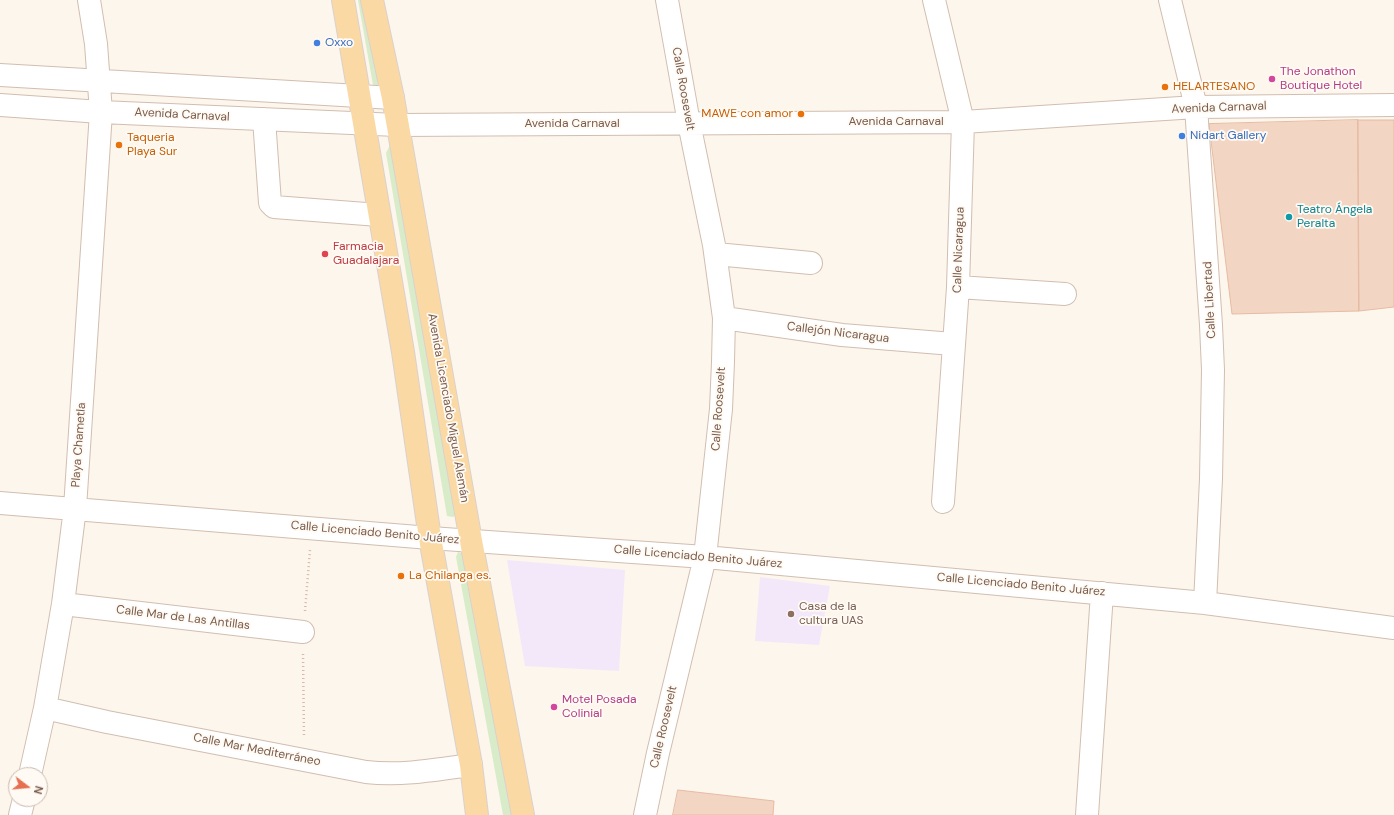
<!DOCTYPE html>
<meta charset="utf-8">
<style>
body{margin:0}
#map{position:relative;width:1394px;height:815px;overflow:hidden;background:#fdf6ec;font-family:"DM Sans",sans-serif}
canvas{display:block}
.north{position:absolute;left:8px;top:767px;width:40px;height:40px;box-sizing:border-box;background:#fffaf3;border:1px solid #cabbb1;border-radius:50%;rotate:106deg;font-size:11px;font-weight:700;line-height:16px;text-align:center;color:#7a5c4d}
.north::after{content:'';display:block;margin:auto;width:14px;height:18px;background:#e76f51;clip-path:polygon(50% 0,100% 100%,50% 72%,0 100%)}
</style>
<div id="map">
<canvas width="1394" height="815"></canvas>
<div class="north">N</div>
</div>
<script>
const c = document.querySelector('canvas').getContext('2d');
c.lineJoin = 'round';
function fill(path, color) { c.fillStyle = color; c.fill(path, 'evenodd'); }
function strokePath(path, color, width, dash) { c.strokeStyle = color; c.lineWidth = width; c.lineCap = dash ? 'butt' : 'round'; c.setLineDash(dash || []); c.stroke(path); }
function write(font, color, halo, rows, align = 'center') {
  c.font = font + ' "DM Sans",sans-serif'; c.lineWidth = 3.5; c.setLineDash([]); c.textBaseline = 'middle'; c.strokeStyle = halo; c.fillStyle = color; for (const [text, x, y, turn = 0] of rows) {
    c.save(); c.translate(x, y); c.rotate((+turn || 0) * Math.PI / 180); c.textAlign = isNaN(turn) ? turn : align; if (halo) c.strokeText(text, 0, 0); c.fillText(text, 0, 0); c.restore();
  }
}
const education = new Path2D(`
 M507 560 625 570 619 671 525 666Z
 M760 577 830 586 819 645 755 641Z`);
const green = new Path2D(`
 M358 0H368L382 80 377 86 373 85Z
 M390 145 397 154 457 514 453 517 447 516 386 153Z
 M458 552 465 554 512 815H503L456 557Z`);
const building = new Path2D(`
 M1358 120 1359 311 1232 314 1209 124Z
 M1358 120H1394V307L1359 311Z
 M678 790 774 801 773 815H673Z`);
const path = new Path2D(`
 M305 611 310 550
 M303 654 304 737`);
const minor = new Path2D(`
 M934 0 963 122 958 287 943 502
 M1170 0 1196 107 1211 325 1213 370 1211 479 1205 603
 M0 75 393 98
 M0 105 101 112 397 125 963 122 1196 107 1394 105
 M264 119 270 203 274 207 379 215
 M716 254 811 263
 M958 287 1065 294
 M724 318 842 335 953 344
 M0 503 430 538 705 557 1205 603 1394 628
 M63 604 303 632
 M45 708 107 722 366 772C401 776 435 770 471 765
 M30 775 45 708 63 604 75 508 101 112 96 44 89 0
 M20 815 24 799
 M645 815 658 753 705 557 721 409 723 362 724 318 714 245 689 123 667 0
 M1087 815 1102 593`);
const major = new Path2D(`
 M343 0 403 352 430 538 471 765 477 815
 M372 0 393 98 471 541 523 815`);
const markers = [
 [317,43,4,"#3f7fe0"],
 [1272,79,4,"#d1479c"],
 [1165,87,4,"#e8710a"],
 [801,114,4,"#e8710a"],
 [1182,136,4,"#3f7fe0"],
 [119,145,4,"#e8710a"],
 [1289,217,4,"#0f9aa8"],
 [325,254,4,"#e0444e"],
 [401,576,4,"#e8710a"],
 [791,614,4,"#8d6e63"],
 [554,707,4,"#d1479c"]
];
const shopNames = [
 ["Oxxo",325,43],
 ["Nidart Gallery",1190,136]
];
const hotelNames = [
 ["The Jonathon",1280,72],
 ["Boutique Hotel",1280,86],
 ["Motel Posada",562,700],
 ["Colinial",562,714]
];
const foodNames = [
 ["HELARTESANO",1173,87],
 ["MAWE con amor",793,114,"right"],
 ["Taqueria",127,138],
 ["Playa Sur",127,152],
 ["La Chilanga es.",409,576]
];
const streetNames = [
 ["Calle Roosevelt",683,89,80],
 ["Avenida Carnaval",1219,108,-2],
 ["Avenida Carnaval",182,115,3],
 ["Avenida Carnaval",896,122],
 ["Avenida Carnaval",572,124],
 ["Calle Nicaragua",959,250,-88],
 ["Calle Libertad",1210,300,-93],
 ["Callejón Nicaragua",838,333,7],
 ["Avenida Licenciado Miguel Alemán",448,408,80],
 ["Calle Roosevelt",719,409,-86],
 ["Playa Chametla",79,445,-86],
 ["Calle Licenciado Benito Juárez",375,533,5],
 ["Calle Licenciado Benito Juárez",698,557,5],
 ["Calle Licenciado Benito Juárez",1021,585,5],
 ["Calle Mar de Las Antillas",183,618,7],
 ["Calle Roosevelt",664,727,-77],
 ["Calle Mar Mediterráneo",257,750,11]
];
const cultureNames = [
 ["Teatro Ángela",1297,210],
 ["Peralta",1297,224]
];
const healthNames = [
 ["Farmacia",333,247],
 ["Guadalajara",333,261]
];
const educationNames = [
 ["Casa de la",799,607],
 ["cultura UAS",799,621]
];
fill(education, '#f3e8fa');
fill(green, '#d8ecc9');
fill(building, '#f3d5c3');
strokePath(building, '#e6bba3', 1);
strokePath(minor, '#d1beb0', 24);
strokePath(major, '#dad1cd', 24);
strokePath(path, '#d9b8a5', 2.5, [1, 3]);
strokePath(minor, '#fff', 22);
strokePath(major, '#fbd9a5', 22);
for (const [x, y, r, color] of markers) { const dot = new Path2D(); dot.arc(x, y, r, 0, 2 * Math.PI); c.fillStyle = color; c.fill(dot); strokePath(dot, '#fffaf3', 1.5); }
write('12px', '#366cbe', '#fffaf3', shopNames, 'left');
write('12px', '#b23c85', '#fffaf3', hotelNames, 'left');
write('12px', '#c56008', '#fffaf3', foodNames, 'left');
write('12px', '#7a5c4d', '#fffaf3', streetNames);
write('12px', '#0d838f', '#fffaf3', cultureNames, 'left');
write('12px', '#be3a42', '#fffaf3', healthNames, 'left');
write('12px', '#785e54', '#fffaf3', educationNames, 'left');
</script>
